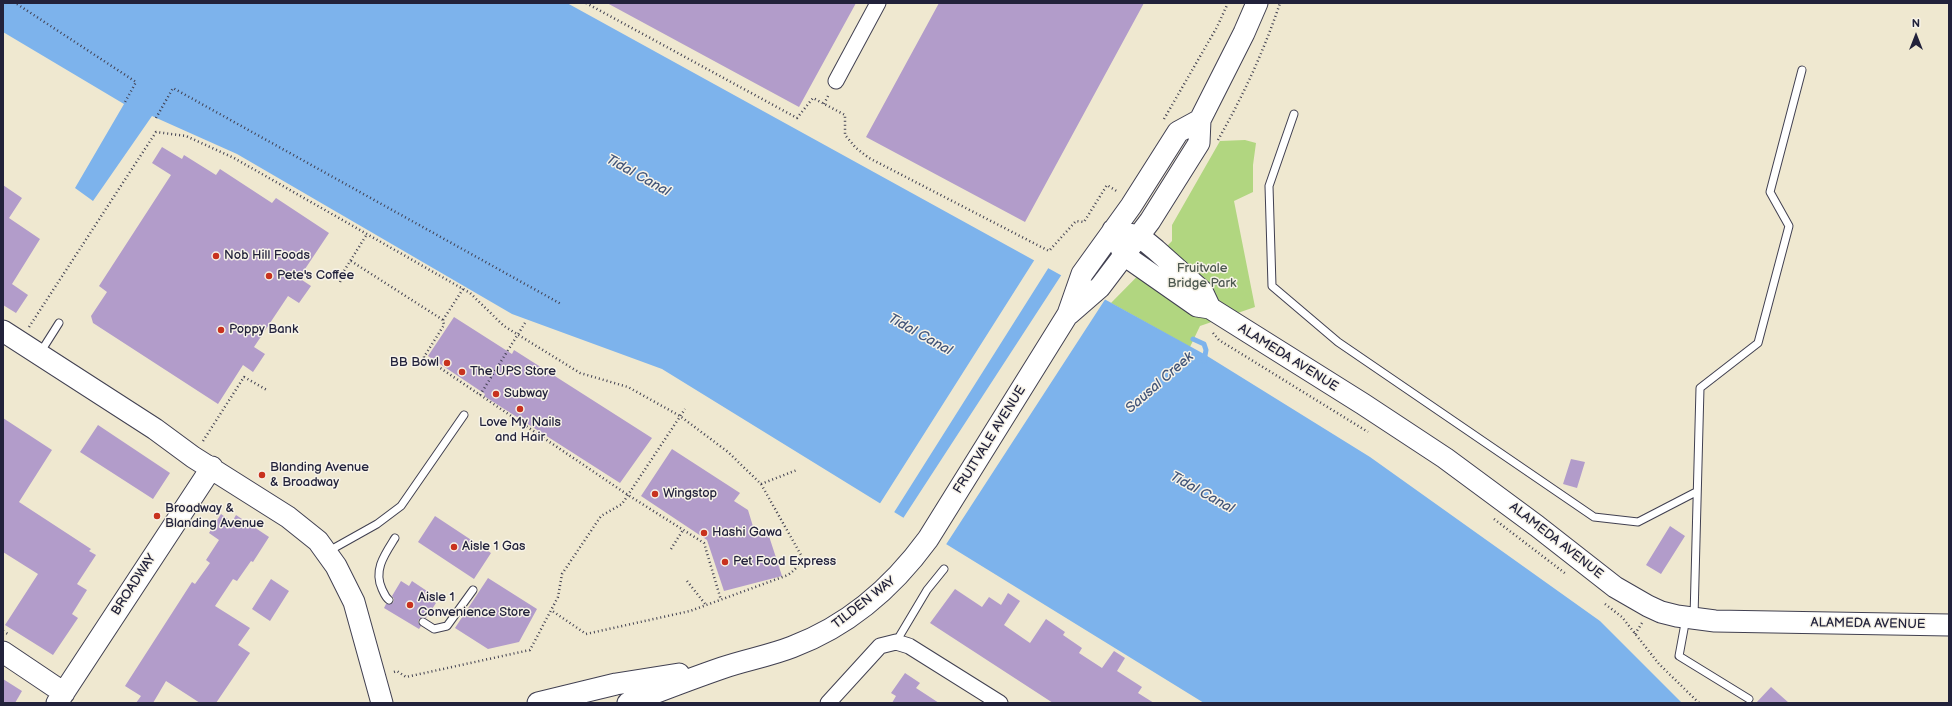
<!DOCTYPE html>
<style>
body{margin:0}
#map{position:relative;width:1952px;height:706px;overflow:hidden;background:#efe8d0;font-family:"Balsamiq Sans",sans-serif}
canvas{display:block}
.frame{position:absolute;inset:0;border:4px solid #22223b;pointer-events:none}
.north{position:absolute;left:1896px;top:16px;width:40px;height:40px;-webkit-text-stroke:3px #f7f3e8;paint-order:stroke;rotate:0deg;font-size:11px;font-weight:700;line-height:16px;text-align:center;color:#22223b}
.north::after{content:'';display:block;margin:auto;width:14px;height:18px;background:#22223b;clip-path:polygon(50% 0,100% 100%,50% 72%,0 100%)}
</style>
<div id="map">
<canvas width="1952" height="706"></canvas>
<div class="frame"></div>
<div class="north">N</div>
</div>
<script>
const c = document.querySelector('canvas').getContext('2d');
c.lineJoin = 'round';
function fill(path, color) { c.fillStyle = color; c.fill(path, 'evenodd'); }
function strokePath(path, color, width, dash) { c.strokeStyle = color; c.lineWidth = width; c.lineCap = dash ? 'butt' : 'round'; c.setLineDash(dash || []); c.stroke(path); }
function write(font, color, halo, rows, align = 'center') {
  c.font = font + ' "Balsamiq Sans",sans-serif'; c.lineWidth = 3; c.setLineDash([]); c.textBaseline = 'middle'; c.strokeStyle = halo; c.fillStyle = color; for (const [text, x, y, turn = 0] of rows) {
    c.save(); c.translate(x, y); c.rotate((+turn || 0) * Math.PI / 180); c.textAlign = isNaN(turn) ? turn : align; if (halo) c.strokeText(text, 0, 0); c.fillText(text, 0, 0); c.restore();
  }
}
const green = new Path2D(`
 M1245 140 1256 143 1253 165V192L1234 201 1255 307 1200 326 1190 347 1111 303 1172 241V225L1220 141Z`);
const water = new Path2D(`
 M3 3H567L1204 354 1370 457 1600 621 1682 703H1204L662 369 512 314 237 154 152 116 93 201 75 188 124 104 3 32Z`);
const pier = new Path2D(`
 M1035 259 1049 267 893 514 879 505Z
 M1062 274 1106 298 945 546 902 520Z`);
const stream = new Path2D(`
 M1193 339 1204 344 1206 350 1204 361`);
const building = new Path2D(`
 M607 3H856L799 107Z
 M939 3H1144L1025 222 866 137Z
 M162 147 182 159 184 155 216 175 220 169 272 203 276 198 329 233 299 278 311 286 299 303 288 296 254 347 265 354 253 372 243 365 218 404 93 323 91 316 107 292 99 286 171 175 152 163Z
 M3 185 22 198 9 218 40 239 12 284 28 295 16 313 3 305Z
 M454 317 512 354 514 350 652 438 620 483 484 396 485 394 428 356Z
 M3 418 52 450 19 502 91 549 89 551 96 555 77 584 87 590 72 614 78 618 53 655 5 625 38 574 3 552Z
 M98 425 170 473 153 499 80 452Z
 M672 449 740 493 734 501 748 510 755 533 767 530 782 576 724 591 707 540 641 496Z
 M1571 459 1585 462 1577 488 1563 484Z
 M221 514 232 522 236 515 269 537 253 562 251 561 237 581 233 579 215 606 250 628 238 645 250 653 216 703H200L166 681 153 703H136L141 696 125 686 192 582 195 584 210 563 206 560 219 540 209 533Z
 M435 516 491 553 474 579 418 542Z
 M1670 526 1685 536 1661 574 1646 565Z
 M488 578 537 609 519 642 488 649 455 628Z
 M271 579 289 591 270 621 252 609Z
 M401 581 409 586 412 581 430 593 427 598 436 603 426 618 423 617 419 619 418 622 421 626 419 629 384 608 386 604 393 603 394 599 392 596Z
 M955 589 982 607 989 597 1001 605 1008 593 1020 601 1004 625 1030 643 1046 619 1065 632 1063 635 1082 648 1079 653 1102 668 1114 651 1125 658 1117 671 1142 687 1138 693 1154 703H1053L930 623Z
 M905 673 920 683 916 688 939 703H892L896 696 891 693Z
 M3 679 22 691 15 703H3Z
 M1771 687 1789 703H1756Z`);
const path = new Path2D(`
 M586 3 797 118 813 98 845 115V135L856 148 869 158 1049 251 1076 221 1084 222 1107 185 1118 192
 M17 4 136 82 124 104
 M824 104 829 94
 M156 118 173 88 561 304
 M1164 119 1217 27 1228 3
 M1218 140C1243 96 1264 51 1280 3
 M351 261 443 320 444 325 424 357 628 495 704 543 721 600
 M340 282 344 271 367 234
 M443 320 463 289
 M29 327 156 132 186 136 234 158 470 293 504 326 580 373 628 387 680 416 728 452 761 484 801 555C800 565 796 569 788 575L690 611 586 634 551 610
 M1213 333 1219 340 1368 432
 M480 395 525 323
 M203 441 244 377 267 390
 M761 484 797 470
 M1494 519 1566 574
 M671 549 683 530
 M687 581 706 605
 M1605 604 1622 617 1659 664 1699 703
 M3 631 8 634
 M1635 634 1642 623
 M394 672 397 671 406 677 530 650 558 597 562 574 601 516 622 504 685 409`);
const lane = new Path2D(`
 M1294 114 1269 186 1272 286 1338 342 1594 517 1638 522 1696 492
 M40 353 59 323
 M327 552 377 524 401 506 464 415
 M389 600C385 597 384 593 382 589 373 570 385 554 395 538
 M1694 617 1700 388 1758 343 1789 226 1770 192 1802 70
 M1686 618 1679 656 1749 699
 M423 622 434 629 447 626 473 590
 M896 642 927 590 944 569`);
const street = new Path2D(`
 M836 81 878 3
 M828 703 880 646 896 642 909 646 1000 703`);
const secondary = new Path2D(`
 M1113 230 1124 255 1197 306 1210 308 1363 404 1445 458 1537 526 1615 587 1648 606 1661 612 1677 616 1715 621 1949 625
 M1124 233 1139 236 1156 250 1202 291 1210 308
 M1069 314 1100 287 1150 221 1199 143 1200 120 1244 33 1257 3
 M3 331 155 429 193 457 288 517 318 541 336 566 354 602 382 703
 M3 652 64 693
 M57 703 212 467
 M538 703 616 684 679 674
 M628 703C659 691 690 679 722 668 745 660 769 656 792 647 848 626 893 587 928 539L1068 314 1082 274 1131 206 1178 132 1200 120`);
const markers = [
 [216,256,4,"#c8321e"],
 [269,276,4,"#c8321e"],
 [221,330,4,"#c8321e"],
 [447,363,4,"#c8321e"],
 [462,372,4,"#c8321e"],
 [496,394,4,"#c8321e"],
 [520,409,4,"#c8321e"],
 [262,475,4,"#c8321e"],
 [655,494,4,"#c8321e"],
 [157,516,4,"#c8321e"],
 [704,533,4,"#c8321e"],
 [454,547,4,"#c8321e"],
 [725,562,4,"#c8321e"],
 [410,605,4,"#c8321e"]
];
const poiNames = [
 ["Nob Hill Foods",224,256],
 ["Pete's Coffee",277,276],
 ["Poppy Bank",229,330],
 ["BB Bowl",439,363,"right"],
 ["The UPS Store",470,372],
 ["Subway",504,394],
 ["Love My Nails",520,423,"center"],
 ["and Hair",520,438,"center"],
 ["Blanding Avenue",270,468],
 ["& Broadway",270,483],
 ["Wingstop",663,494],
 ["Broadway &",165,509],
 ["Blanding Avenue",165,524],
 ["Hashi Gawa",712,533],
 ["Aisle 1 Gas",462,547],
 ["Pet Food Express",733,562],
 ["Aisle 1",418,598],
 ["Convenience Store",418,613]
];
const parkNames = [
 ["Fruitvale",1202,269],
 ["Bridge Park",1202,284]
];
const streetNames = [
 ["ALAMEDA AVENUE",1288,358,32],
 ["FRUITVALE AVENUE",990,440,-58],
 ["ALAMEDA AVENUE",1556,541,38],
 ["BROADWAY",134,585,-57],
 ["TILDEN WAY",864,603,-38],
 ["ALAMEDA AVENUE",1868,624,1]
];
const waterNames = [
 ["Tidal Canal",638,176,29],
 ["Tidal Canal",920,335,29],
 ["Sausal Creek",1160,383,-41],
 ["Tidal Canal",1202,493,29]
];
fill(green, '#b1d680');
fill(water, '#7db3ec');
fill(pier, '#efe8d0');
strokePath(stream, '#7db3ec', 5);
fill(building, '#b29cca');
strokePath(lane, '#414051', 9);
strokePath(street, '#414051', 17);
strokePath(secondary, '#414051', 23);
strokePath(path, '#414051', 2.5, [1, 3]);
strokePath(lane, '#fff', 7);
strokePath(street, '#fff', 15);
strokePath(secondary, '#fff', 21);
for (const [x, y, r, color] of markers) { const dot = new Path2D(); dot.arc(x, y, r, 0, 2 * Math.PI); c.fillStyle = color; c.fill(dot); strokePath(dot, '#f7f3e8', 1.5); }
write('13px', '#22223b', '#f7f3e8', poiNames, 'left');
write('13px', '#4d5850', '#f7f3e8', parkNames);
write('13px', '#22223b', '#f7f3e8', streetNames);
write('italic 14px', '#425579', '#f7f3e8', waterNames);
</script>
